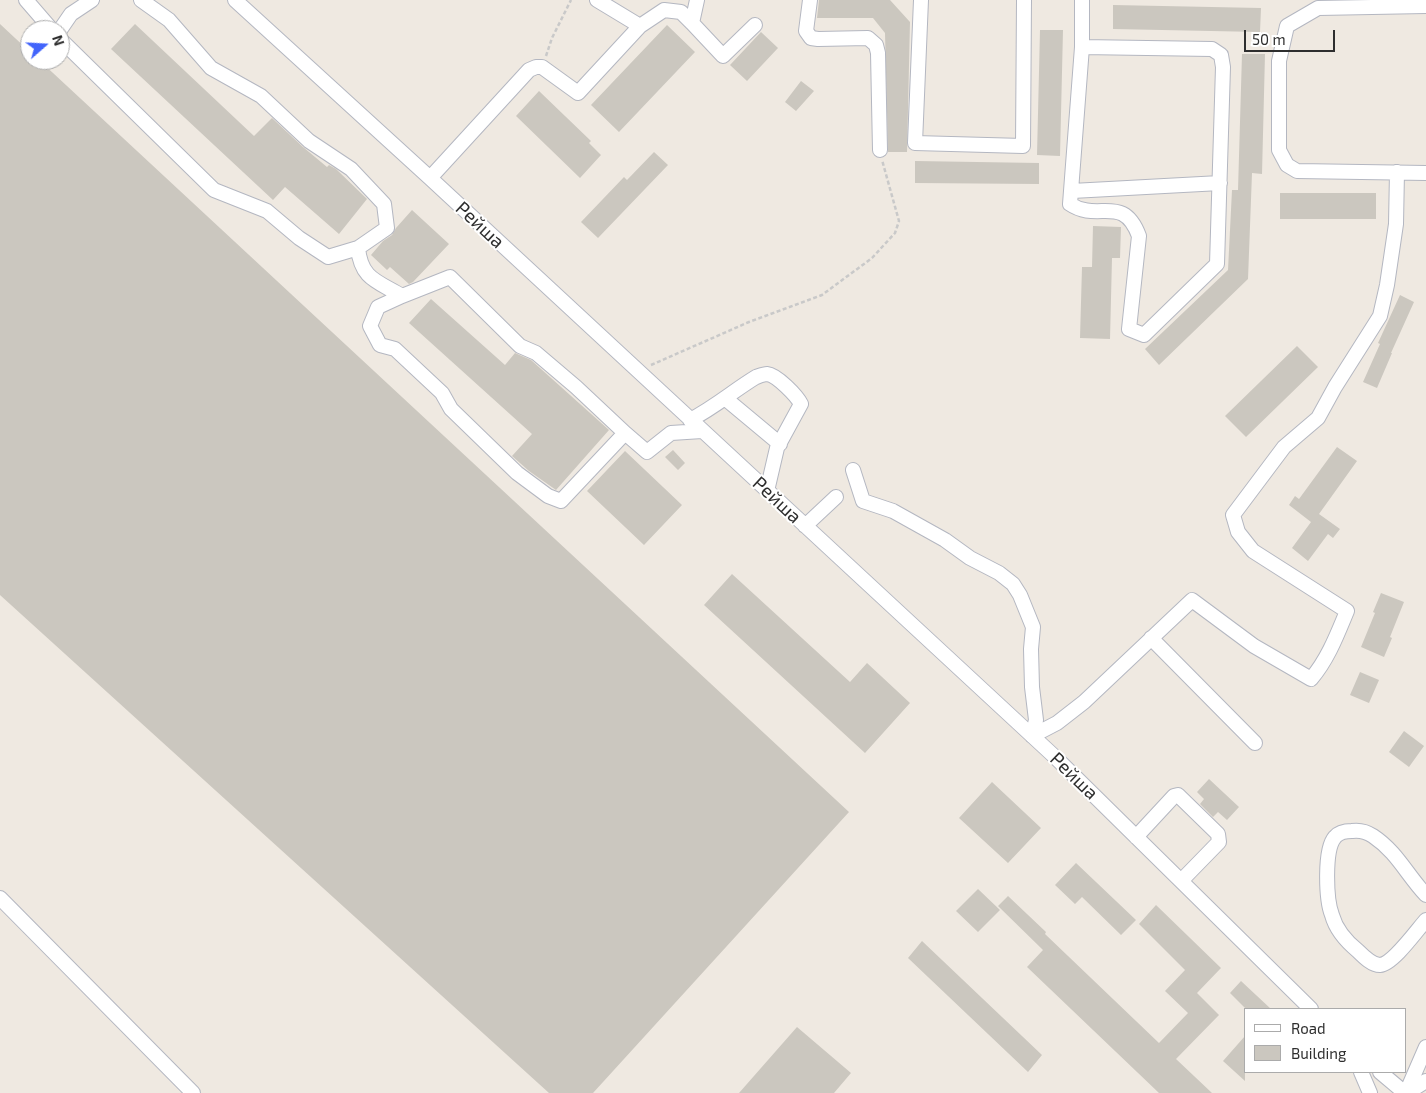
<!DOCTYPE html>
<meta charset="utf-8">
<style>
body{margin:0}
#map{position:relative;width:1426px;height:1093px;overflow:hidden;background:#efe9e1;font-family:"Exo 2",sans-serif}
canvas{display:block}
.legend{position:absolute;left:1244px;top:1008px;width:162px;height:65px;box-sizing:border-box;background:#fff;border:1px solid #ababab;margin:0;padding:6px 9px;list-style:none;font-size:15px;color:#2e2e2e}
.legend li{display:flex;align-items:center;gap:10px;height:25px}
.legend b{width:25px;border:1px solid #ababab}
.north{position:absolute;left:20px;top:20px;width:50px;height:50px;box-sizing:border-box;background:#fff;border:1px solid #ababab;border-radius:50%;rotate:71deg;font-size:14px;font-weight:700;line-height:20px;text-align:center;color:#2e2e2e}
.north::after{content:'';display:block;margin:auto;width:18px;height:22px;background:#4264fb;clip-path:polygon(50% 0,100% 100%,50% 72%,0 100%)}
.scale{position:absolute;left:1244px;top:30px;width:91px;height:22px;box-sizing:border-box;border:2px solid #2e2e2e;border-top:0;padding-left:6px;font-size:15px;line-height:18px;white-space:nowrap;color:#2e2e2e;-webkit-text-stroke:4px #fff;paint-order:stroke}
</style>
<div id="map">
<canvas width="1426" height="1093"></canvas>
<ul class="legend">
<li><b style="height:6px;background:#fff"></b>Road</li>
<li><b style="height:14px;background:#cbc7bf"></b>Building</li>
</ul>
<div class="north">N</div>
<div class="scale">50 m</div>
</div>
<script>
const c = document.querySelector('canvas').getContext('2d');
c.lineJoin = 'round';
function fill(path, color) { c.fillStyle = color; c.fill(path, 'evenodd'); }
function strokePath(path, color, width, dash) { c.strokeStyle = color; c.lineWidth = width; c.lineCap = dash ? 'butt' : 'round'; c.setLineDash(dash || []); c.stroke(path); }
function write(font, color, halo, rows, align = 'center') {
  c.font = font + ' "Exo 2",sans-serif'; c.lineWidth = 4; c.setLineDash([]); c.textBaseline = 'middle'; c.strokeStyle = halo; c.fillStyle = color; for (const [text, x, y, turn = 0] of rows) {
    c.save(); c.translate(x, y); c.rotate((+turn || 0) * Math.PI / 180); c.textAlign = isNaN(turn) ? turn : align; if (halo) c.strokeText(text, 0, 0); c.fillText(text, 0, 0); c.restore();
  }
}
const building = new Path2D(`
 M819 0H890L910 22 907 152H888L885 33 873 18H817Z
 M1113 5 1261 8 1260 32 1113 29Z
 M0 24 30 52V60H39L849 812 593 1093H549L0 595Z
 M135 24 254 136 272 118 303 147 327 167 329 165 336 169 365 197 367 199 339 234 285 187 273 200 111 49Z
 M667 25 695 52 619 132 591 105Z
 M1040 30H1063L1060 156 1037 155Z
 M761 32 778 48 747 81 730 65Z
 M1242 54H1265L1262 174 1252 173 1248 279 1159 365 1145 349 1228 270 1232 190H1238Z
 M801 81 814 91 796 111 785 102Z
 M539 91 591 141 589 143 601 155 580 178 516 116Z
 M654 152 668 165 598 238 581 222 624 177 627 180Z
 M915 161 1039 163V184L915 183Z
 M1280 193H1376V219H1280Z
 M412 210 449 244 413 282 409 284 390 267 387 270 371 255 383 241 392 235 396 228Z
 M1093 226 1121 227 1120 258H1112L1110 339 1080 338 1082 267H1092Z
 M1400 295 1414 302 1391 353H1392L1377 388 1363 382 1380 344 1378 343Z
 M431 299 505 365 515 353 531 360 609 430 556 490 529 471 512 456 532 434 409 323Z
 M1297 346 1318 367 1246 437 1225 416Z
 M1337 447 1357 461 1319 514 1340 529 1333 538 1328 534 1308 561 1292 548 1311 522 1289 505 1295 496 1299 499Z
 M673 450 685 463 678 470 665 457Z
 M625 451 682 505 644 545 587 491Z
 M732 574 850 682 867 663 910 703 865 753 704 605Z
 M1381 593 1404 602 1390 637 1392 638 1384 657 1361 647 1375 613 1373 612Z
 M1360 672 1379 680 1369 703 1350 695Z
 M1404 731 1424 746 1409 767 1389 752Z
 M1209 779 1239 807 1227 820 1218 812 1213 817 1200 804 1204 799 1197 792Z
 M992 782 1041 828 1008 863 959 818Z
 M1076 863 1136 920 1121 935 1082 897 1075 904 1055 885Z
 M978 889 1000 910 978 932 956 911Z
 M1008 896 1046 932 1045 934 1159 1043 1188 1013 1165 991 1185 970 1139 924 1156 905 1221 968 1197 993 1219 1015 1176 1059 1212 1093H1159L1027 967 1043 950 998 906Z
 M922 941 1042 1055 1028 1072 908 958Z
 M1241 981 1271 1009H1246L1230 993Z
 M797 1027 851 1073 834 1093H739Z
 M1245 1036V1081L1223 1061Z`);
const path = new Path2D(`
 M546 56 552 38 571 0
 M651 365 749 322 822 295 872 258 895 233 899 221 882 160`);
const minor = new Path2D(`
 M26 0 52 30
 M235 0 430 178 1055 757 1311 1009
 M597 0 640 26
 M697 0 692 23 723 56 755 25
 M810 0 806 31 811 38 818 39 868 38 876 45 878 53 880 150
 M921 0 915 143 1023 146 1024 0
 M1426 6 1318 8 1287 26 1279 61V150L1287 165 1297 171 1426 173
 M60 30 71 14 92 0
 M60 39 214 190 267 211 299 238 328 257 358 248 387 228 384 204 351 169 309 141 261 96 211 68 169 20 141 0
 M1082 47 1212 49 1221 55 1223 67 1217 264 1144 335 1129 329 1139 236C1123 193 1098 223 1070 204L1082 47V0
 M430 178 529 70 536 67H542L578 93 640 26 664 10 681 12 692 23
 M1072 191 1220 183
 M358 248C361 279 377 281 402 296L450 277 520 346 536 353 576 387 625 433
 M402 296 378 307 370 326 380 345 395 349 442 393 451 409 517 473 548 496 561 501 625 433 647 452 671 433 702 431
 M726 399 780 444
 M690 420C715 407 733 391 756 377 759 376 764 374 767 374 777 375 797 396 801 404L777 448 767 491
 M853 470 863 501 893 511 945 540 970 558 999 573 1013 584 1020 595 1033 627 1031 649 1032 687 1036 720 1032 736
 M805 526 836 497
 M1151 638 1255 743
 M1032 736 1057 723 1084 702 1192 600 1254 646 1311 679C1328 659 1337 635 1347 611L1253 551 1238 532 1233 515 1284 447 1318 418 1335 387 1380 316 1387 285 1396 224 1397 172
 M1136 837 1174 796 1178 795 1218 834 1219 842 1181 881
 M1426 895C1407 875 1397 852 1373 836 1367 832 1359 830 1352 831 1345 831 1339 832 1335 837 1324 849 1326 900 1332 915 1336 930 1347 942 1358 951 1364 957 1372 965 1380 965 1393 964 1417 930 1426 920
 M0 898 193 1093
 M1361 1072 1370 1093
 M1380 1072 1405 1093
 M1406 1093 1426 1047
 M1407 1093 1426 1081`);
const streetNames = [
 ["Рейша",480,225,43],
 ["Рейша",777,500,43],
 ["Рейша",1074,776,44]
];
fill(building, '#cbc7bf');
strokePath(minor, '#b4b7c1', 16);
strokePath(path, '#c9c9c9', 2.5, [4, 2.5]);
strokePath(minor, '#fff', 14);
write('19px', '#2e2e2e', '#fff', streetNames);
</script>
